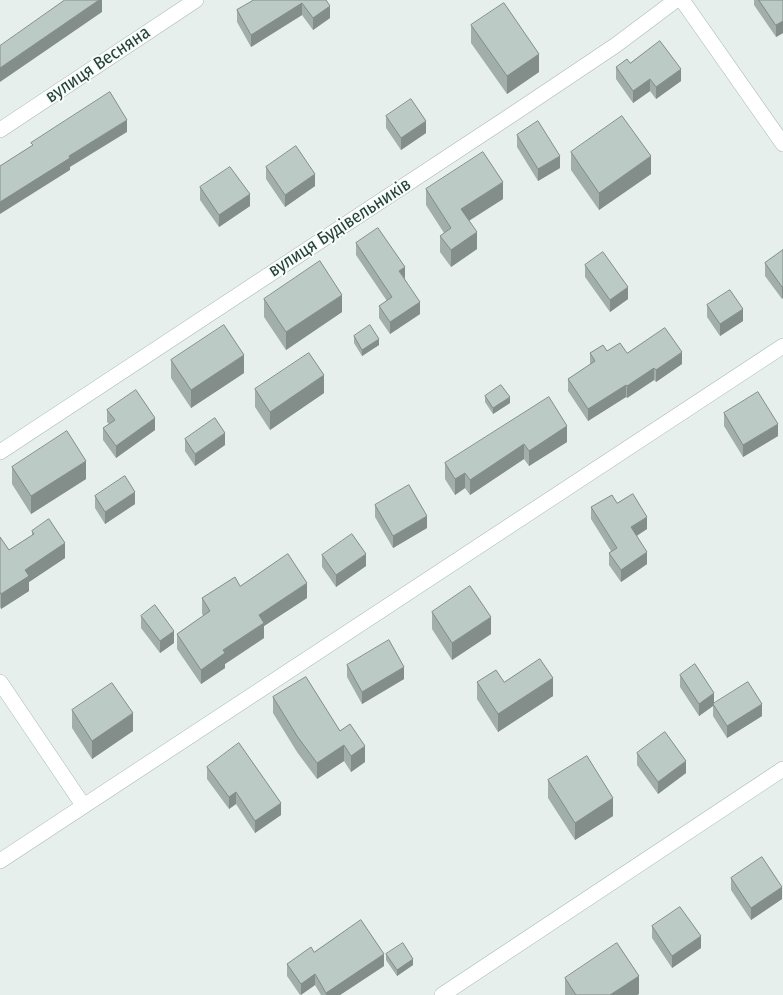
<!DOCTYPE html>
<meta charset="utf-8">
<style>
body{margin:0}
canvas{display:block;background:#e6efeb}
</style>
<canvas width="783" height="995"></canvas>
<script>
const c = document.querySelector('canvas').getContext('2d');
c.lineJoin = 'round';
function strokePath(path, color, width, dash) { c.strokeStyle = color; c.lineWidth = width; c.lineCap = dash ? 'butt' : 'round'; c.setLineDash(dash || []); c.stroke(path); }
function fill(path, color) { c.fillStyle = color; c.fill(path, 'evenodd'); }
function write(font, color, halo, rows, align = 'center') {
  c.font = font + ' "Fira Sans Condensed",sans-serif'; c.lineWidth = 4; c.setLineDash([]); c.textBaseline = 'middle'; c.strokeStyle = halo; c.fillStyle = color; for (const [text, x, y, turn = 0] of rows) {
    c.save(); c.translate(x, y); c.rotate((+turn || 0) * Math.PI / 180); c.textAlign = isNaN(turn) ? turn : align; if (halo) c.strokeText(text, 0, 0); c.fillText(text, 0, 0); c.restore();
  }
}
const minor = new Path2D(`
 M682 0 783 144
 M0 130 196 0
 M0 452 516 112 616 45 676 0
 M0 682 83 805
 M0 861 783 346
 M442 995 783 769`);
const wall = new Path2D(`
 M254 0 327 1 330 18 313 30 302 15 251 47 237 22V10Z
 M754 0H783V33L776 37 754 5Z
 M471 25 539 72 507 94 471 43Z
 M630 63 681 81 656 99 650 91 633 103 616 79V67Z
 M386 116 426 133 401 150 386 128Z
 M517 135 560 168 538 181 517 147Z
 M571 152 651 174 599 210 571 170Z
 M266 167 315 186 285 207 266 179Z
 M200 187 250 206 219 227 200 200Z
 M426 189 503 199 469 220 477 249 451 267 440 252V236L444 233 426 205Z
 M356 243 405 279 420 314 390 334 379 318V306L387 301 356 255Z
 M783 250 782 299 765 276V263Z
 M585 265 628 299 610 312 585 277Z
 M264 299 342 312 286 350 264 317Z
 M707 305 743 321 720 336 707 317Z
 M354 336 379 345 362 356 354 343Z
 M607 351 627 353 682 364 656 382 654 380 627 398 626 397 588 421 568 391V379L590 365V353Z
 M171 360 244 373 191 408 171 378Z
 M255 389 324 393 270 430 255 407Z
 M485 396 510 403 493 414 485 402Z
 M107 410 155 430 116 458 103 440V428L109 424 107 422Z
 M724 413 778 436 743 457 724 426Z
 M567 426V442L529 466 524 459 470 495 465 488 455 495 445 479V463Z
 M185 439 225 445 195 466 185 451Z
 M12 467 86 479 31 514 12 484Z
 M95 496 135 504 105 524 95 508Z
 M617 503 647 529 637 536 647 564 621 582 609 565V553L611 551 591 519V507Z
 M375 505 427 528 393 548 375 517Z
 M32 531 65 558 29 582V591L1 609 0 607V537L9 550 32 536Z
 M322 555 366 566 336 587 322 567Z
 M240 586 307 598 264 626V638L225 664V668L201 684 177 649V634L203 616 202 613V598Z
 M432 612 491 634 452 660 432 629Z
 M141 616 174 643 160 653 141 628Z
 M347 665 404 679 362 704 347 677Z
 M680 675 714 703 762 716 727 738 713 716V706L699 716 680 687Z
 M477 682H504L553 696 498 732 477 699Z
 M273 697 340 731 365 762 351 772 344 761 317 779 297 752 273 713Z
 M72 710 133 731 92 759 72 728Z
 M637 753 686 773 658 794 637 765Z
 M207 767 281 815 255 833 236 804 229 809 207 779Z
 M548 780 613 816 575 840 548 798Z
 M731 878 782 899 751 920 731 890Z
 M652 926 701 948 672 968 652 938Z
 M314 952 384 966 340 995H321L315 985 300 995 287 976V964Z
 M386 954 413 965 397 976 386 960Z
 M565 978 639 994 637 995H565Z`);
const shadedWall = new Path2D(`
 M99 0H102V12L0 82V68Z
 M302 3V15L251 47V35Z
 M330 6V18L313 30V18Z
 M783 21V33L776 37V25Z
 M539 54V72L507 94V76Z
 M681 69V81L656 99V87Z
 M650 79V91L633 103V91Z
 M127 120V132L70 167V170L0 214V202L69 156Z
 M426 121V133L401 150V138Z
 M560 156V168L538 181V169Z
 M651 156V174L599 210V193Z
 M315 174V186L285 207V195Z
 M503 182V199L461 226V209Z
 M250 194V206L219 227V215Z
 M477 232V249L451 267V250Z
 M405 267V279L399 271Z
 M783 286V298L782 299V287Z
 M628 287V299L610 312V300Z
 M342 295V312L286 350V332Z
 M420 302V314L390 334V322Z
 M743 309V321L720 336V324Z
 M379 339V345L362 356V350Z
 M682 352V364L656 382V370Z
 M244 355V373L191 408V390Z
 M654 368V380L627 398V386Z
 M324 375V393L270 430V412Z
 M626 385V397L588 421V409Z
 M510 397V403L493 414V408Z
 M155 418V430L116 458V446Z
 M778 424V436L743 457V445Z
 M567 426V442L529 466V451Z
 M225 433V445L195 466V454Z
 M524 444V459L470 495V480Z
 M86 461V479L31 514V496Z
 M465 473V488L455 495V479Z
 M135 492V504L105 524V512Z
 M427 516V528L393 548V536Z
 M647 517V529L631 539V527Z
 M65 543V558L29 582V591L1 609V594L25 570Z
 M647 552V564L621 582V570Z
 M366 554V566L336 587V575Z
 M307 583V598L264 626V638L225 664V668L201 684V670L223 650 259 615Z
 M491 617V634L452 660V643Z
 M174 631V643L160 653V641Z
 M404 667V679L362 704V692Z
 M553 678V696L498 732V714Z
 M714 693V706L713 704V706L699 716V704Z
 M762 704V716L727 738V726Z
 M133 713V731L92 759V741Z
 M344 745V761L317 779V763Z
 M365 746V762L351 772V756Z
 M686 761V773L658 794V782Z
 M236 792V804L229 809V797Z
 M613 798V816L575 840V823Z
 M281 803V815L255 833V821Z
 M782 887V899L751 920V908Z
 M701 936V948L672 968V956Z
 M384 954V966L340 995H326V993Z
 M413 959V965L397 976V970Z
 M315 974V985L301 995V984Z
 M639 976V994L637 995H610Z`);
const building = new Path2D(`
 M65 0H99L0 68V46Z
 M254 0H326L330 6 313 18 302 3 251 35 237 10Z
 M759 0H783V21L776 25Z
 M504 3 539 54 507 76 471 25Z
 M660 41 681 69 656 87 650 79 633 91 616 67 627 59 630 63Z
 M110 92 127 120 69 156 70 158 0 202V166L33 145 31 143Z
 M411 99 426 121 401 138 386 116Z
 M622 116 651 156 599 193 571 152Z
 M538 121 560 156 538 169 517 135Z
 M296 146 315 174 285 195 266 167Z
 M483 152 503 182 461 209 477 232 451 250 440 236 451 228 426 189Z
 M230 167 250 194 219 215 200 187Z
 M378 228 405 267 399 271 420 302 390 322 379 306 392 297 356 243Z
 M783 250V286L782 287 765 263Z
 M603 252 628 287 610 300 585 265Z
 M320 261 342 295 286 332 264 299Z
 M730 290 743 309 720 324 707 305Z
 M224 325 244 355 191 390 171 360Z
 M370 325 379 339 362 350 354 336Z
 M665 328 682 352 656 370 654 368 627 386 626 385 588 409 568 379 595 361 590 353 603 345 607 351 620 343 627 353Z
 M309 353 324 375 270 412 255 389Z
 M501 385 510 397 493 408 485 396Z
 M136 390 155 418 116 446 103 428 115 420 107 410Z
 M758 392 778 424 743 445 724 413Z
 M549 397 567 426 529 451 524 444 470 480 465 473 455 479 445 463Z
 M215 418 225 433 195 454 185 439Z
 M67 431 86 461 31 496 12 467Z
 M125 476 135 492 105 512 95 496Z
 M409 485 427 516 393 536 375 505Z
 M633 494 647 517 631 527 647 552 621 570 609 553 617 548 591 507 612 495 617 503Z
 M49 519 65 543 25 570 29 576 1 594 0 592V537L9 550 34 534 32 531Z
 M352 534 366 554 336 575 322 555Z
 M288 554 307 583 259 615 264 623 223 650 225 653 201 670 177 634 210 611 202 598 235 577 240 586Z
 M470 586 491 617 452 643 432 612Z
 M155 605 174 631 160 641 141 616Z
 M389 640 404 667 362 692 347 665Z
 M540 659 553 678 498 714 477 682 496 670 504 682Z
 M695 664 714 693 699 704 680 675Z
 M306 677 340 731 350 724 365 746 351 756 344 745 317 763 297 736 273 697Z
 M748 682 762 704 727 726 713 704Z
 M112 683 133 713 92 741 72 710Z
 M665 732 686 761 658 782 637 753Z
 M239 743 281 803 255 821 236 792 229 797 207 767Z
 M587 756 613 798 575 823 548 780Z
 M762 857 782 887 751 908 731 878Z
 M680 907 701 936 672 956 652 926Z
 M361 920 384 954 326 993 315 974 301 984 287 964 311 947 314 952Z
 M403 943 413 959 397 970 386 954Z
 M617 943 639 976 610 995H576L565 978Z`);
const streetNames = [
 ["вулиця Весняна",98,65,-34],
 ["вулиця Будівельників",340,228,-33]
];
strokePath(minor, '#a8b8b2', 16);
strokePath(minor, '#fff', 15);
fill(wall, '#a1aea9');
fill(shadedWall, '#838d89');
fill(building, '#bbcac4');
strokePath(building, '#838d89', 1);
write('18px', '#24423a', '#f7fbf9', streetNames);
</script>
